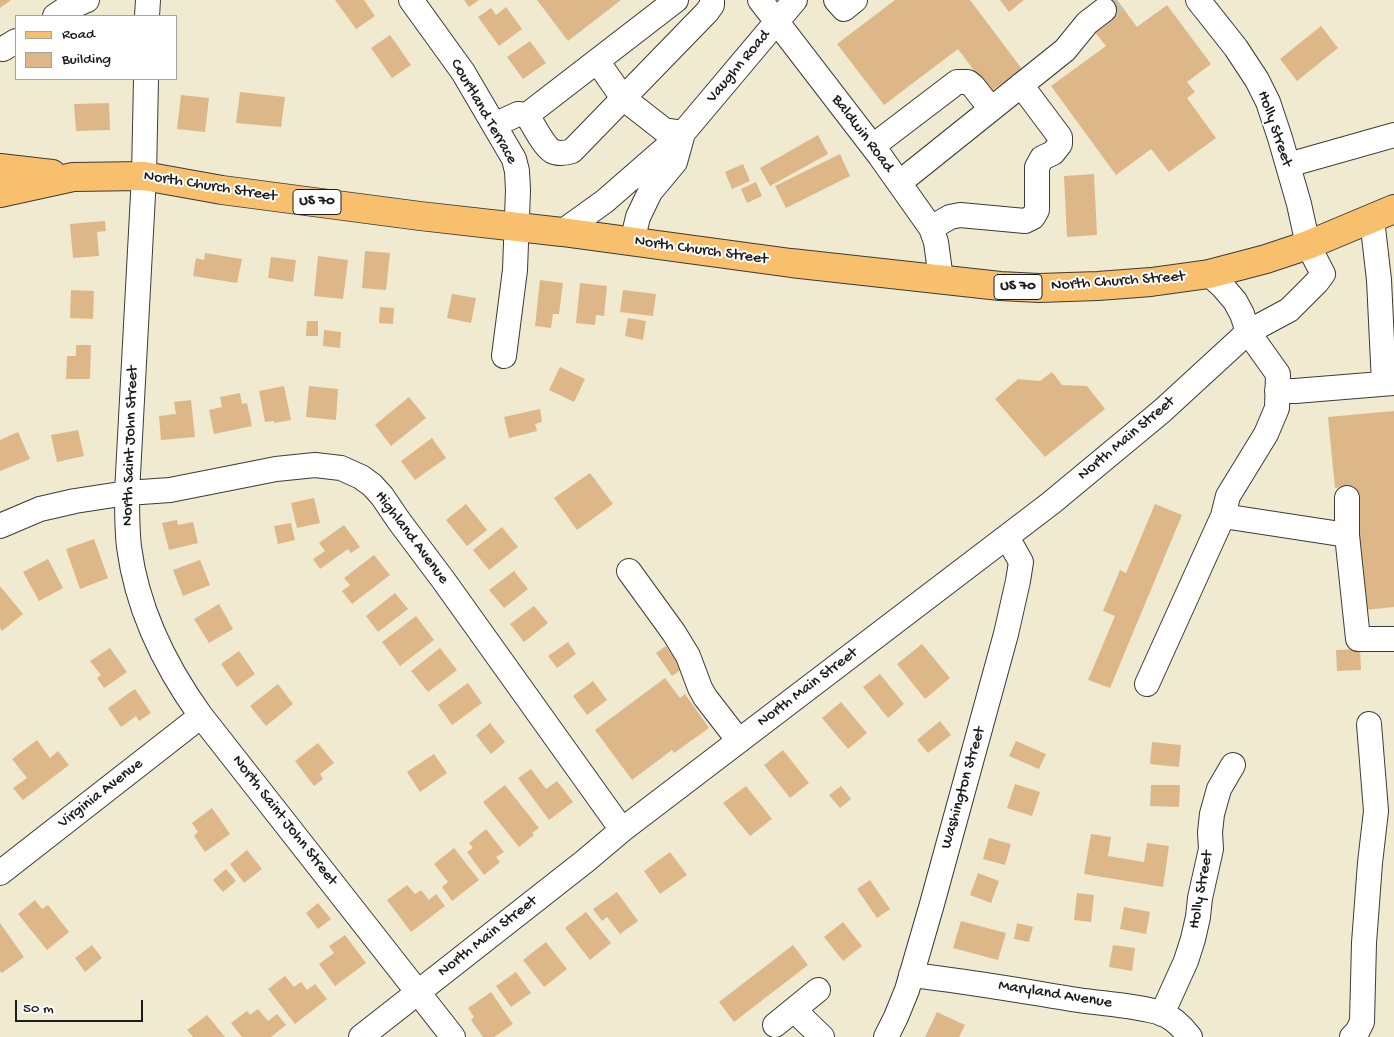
<!DOCTYPE html>
<style>
body{margin:0}
#map{position:relative;width:1394px;height:1037px;overflow:hidden;background:#f0ead1;font-family:"Gochi Hand",sans-serif}
canvas{display:block}
.legend{position:absolute;left:15px;top:15px;width:162px;height:65px;box-sizing:border-box;background:#fff;border:1px solid #a4a4a4;margin:0;padding:6px 9px;list-style:none;font-size:15px;color:#1c1c1c}
.legend li{display:flex;align-items:center;gap:10px;height:25px}
.legend b{width:25px;border:1px solid #a4a4a4}
.scale{position:absolute;left:15px;top:1000px;width:128px;height:22px;box-sizing:border-box;border:2px solid #1c1c1c;border-top:0;padding-left:6px;font-size:15px;line-height:18px;white-space:nowrap;color:#1c1c1c;-webkit-text-stroke:4px #fff;paint-order:stroke}
</style>
<div id="map">
<canvas width="1394" height="1037"></canvas>
<ul class="legend">
<li><b style="height:6px;background:#f8bf6c"></b>Road</li>
<li><b style="height:14px;background:#deb789"></b>Building</li>
</ul>
<div class="scale">50 m</div>
</div>
<script>
const c = document.querySelector('canvas').getContext('2d');
c.lineJoin = 'round';
function fill(path, color) { c.fillStyle = color; c.fill(path, 'evenodd'); }
function strokePath(path, color, width, dash) { c.strokeStyle = color; c.lineWidth = width; c.lineCap = dash ? 'butt' : 'round'; c.setLineDash(dash || []); c.stroke(path); }
function write(font, color, halo, rows, align = 'center') {
  c.font = font + ' "Gochi Hand",sans-serif'; c.lineWidth = 4; c.setLineDash([]); c.textBaseline = 'middle'; c.strokeStyle = halo; c.fillStyle = color; for (const [text, x, y, turn = 0] of rows) {
    c.save(); c.translate(x, y); c.rotate((+turn || 0) * Math.PI / 180); c.textAlign = isNaN(turn) ? turn : align; if (halo) c.strokeText(text, 0, 0); c.fillText(text, 0, 0); c.restore();
  }
}
const building = new Path2D(`
 M0 0H11L0 8Z
 M335 0H364L375 16 356 29Z
 M464 0H479L469 7Z
 M537 0H621L568 41Z
 M895 0H970L1022 69 990 92 958 49 884 105 837 44Z
 M1000 0H1024L1009 12Z
 M1111 0H1117L1137 27 1167 5 1211 64 1187 82 1195 92 1187 98 1216 138 1169 172 1151 149 1116 175 1051 86 1106 46 1094 31 1102 7Z
 M506 7 522 29 499 46 478 17 491 8 496 15Z
 M1321 26 1338 48 1297 81 1280 59Z
 M390 35 411 65 392 78 371 48Z
 M530 41 546 63 523 79 507 57Z
 M240 92 285 97 281 127 236 123Z
 M181 95 209 98 205 132 177 129Z
 M109 103 110 130 76 131 74 104Z
 M818 135 828 154 770 186 760 168Z
 M840 154 850 176 786 208 775 186Z
 M743 164 750 181 732 189 725 172Z
 M1094 174 1097 235 1067 237 1064 176Z
 M756 182 762 196 747 203 741 189Z
 M105 221 106 231 97 232 99 256 73 258 70 224Z
 M365 251 390 253 386 290 362 288Z
 M205 253 242 259 237 283 193 276 196 258 204 260Z
 M318 256 348 260 343 299 314 296Z
 M271 257 296 260 293 282 268 278Z
 M540 280 563 283 559 314H553L551 328 535 326Z
 M580 283 607 286 604 316 596 315 595 325 576 323Z
 M71 290 94 291 93 319 70 318Z
 M623 290 656 294 653 316 620 312Z
 M452 294 476 298 471 323 447 318Z
 M380 307 394 308 393 324 379 323Z
 M628 318 646 321 643 340 625 336Z
 M307 321H318V336H306Z
 M324 330 341 332 340 348 323 346Z
 M76 345H91L90 379H66L67 356H76Z
 M560 367 585 379 574 402 549 390Z
 M1052 372 1062 385 1087 386 1105 409 1045 457 995 399 1018 379 1040 381Z
 M284 386 291 420 274 423V421L265 422 259 391Z
 M309 386 338 389 336 420 306 417Z
 M240 393 242 404 247 403 252 426 214 434 209 410 222 407 220 397Z
 M409 397 426 418 391 446 375 425Z
 M191 400 195 437 161 440 159 416 176 414 174 402Z
 M540 409 542 422 535 424 537 431 509 438 504 417Z
 M1394 411V607L1365 610 1354 486 1335 488 1328 417Z
 M78 430 84 456 57 462 51 435Z
 M18 432 30 459 0 471V440Z
 M432 438 446 458 415 480 401 461Z
 M590 473 613 504 577 530 554 498Z
 M314 498 320 523 297 528 291 503Z
 M466 504 487 530 467 546 446 520Z
 M1155 504 1182 515 1110 688 1088 680 1115 616 1103 611 1120 570 1126 573Z
 M177 520 178 525 193 522 198 543 169 550 162 523Z
 M291 523 295 540 278 544 274 526Z
 M344 525 360 547 351 553 348 549 320 569 313 559 325 551 319 543Z
 M502 527 518 547 489 570 473 550Z
 M94 539 108 578 80 589 66 549Z
 M374 555 390 575 352 604 342 591 350 585 344 578Z
 M48 559 63 588 39 601 23 572Z
 M200 560 210 585 183 596 173 570Z
 M514 571 528 589 504 608 489 590Z
 M0 586 23 614 2 631 0 628Z
 M395 593 408 609 378 632 366 616Z
 M219 604 233 629 209 643 194 619Z
 M534 606 548 623 524 642 510 624Z
 M416 616 434 640 400 666 382 642Z
 M568 642 576 654 557 668 548 656Z
 M922 644 950 678 925 699 897 664Z
 M666 646 682 669 672 676 656 653Z
 M110 648 127 672 104 688 97 678 101 675 90 661Z
 M440 648 457 670 428 692 411 671Z
 M1360 649 1361 670 1337 671 1336 650Z
 M239 651 255 674 237 687 221 664Z
 M880 674 904 704 888 718 863 687Z
 M665 678 680 698 685 694 709 728 674 753 672 750 632 780 595 730Z
 M593 681 607 700 587 715 573 696Z
 M468 683 482 703 452 725 438 705Z
 M278 684 293 704 266 726 250 706Z
 M135 689 151 713 139 721 136 716 121 727 108 708Z
 M841 702 867 733 848 749 822 718Z
 M940 721 951 735 928 753 917 740Z
 M490 723 505 742 491 754 476 735Z
 M37 740 50 758 58 751 69 765 23 800 13 788 27 778 12 759Z
 M1016 741 1046 754 1039 769 1009 756Z
 M1152 742 1181 745 1179 767 1150 764Z
 M318 743 334 763 320 774 323 779 314 786 295 761Z
 M783 750 809 783 790 798 764 765Z
 M434 754 447 773 420 792 407 772Z
 M531 769 546 789 557 781 573 802 549 820 518 778Z
 M1015 784 1040 792 1032 816 1007 808Z
 M505 785 539 828 532 833 534 835 519 847 483 802Z
 M1151 785H1180L1179 807 1150 806Z
 M746 786 772 819 750 836 723 803Z
 M841 786 851 799 840 808 829 795Z
 M212 808 230 834 205 852 194 836 198 832 192 823Z
 M486 829 504 852 496 857 500 862 484 875 467 852 473 848 469 843Z
 M1091 834 1111 837 1108 856 1144 862 1147 843 1169 846 1163 887 1084 874Z
 M989 838 1011 844 1005 865 983 859Z
 M454 848 479 880 452 901 442 887 448 882 434 864Z
 M247 850 262 869 244 883 230 864Z
 M670 852 687 875 660 894 644 871Z
 M226 869 236 881 223 892 213 880Z
 M978 873 999 881 991 903 970 895Z
 M870 880 890 909 877 918 857 889Z
 M407 885 415 894 421 890 429 900 436 894 445 906 411 932 387 900Z
 M617 892 638 921 620 934 607 917 602 921 593 909Z
 M1077 893 1094 895 1091 922 1074 920Z
 M35 900 42 909 48 905 69 932 47 950 18 914Z
 M318 903 331 919 318 929 306 913Z
 M1124 907 1150 912 1146 934 1120 929Z
 M586 912 611 943 590 960 565 928Z
 M961 921 1006 933 998 960 953 948Z
 M843 922 862 946 843 961 824 937Z
 M0 923 24 957 2 973 0 971Z
 M1017 923 1033 927 1029 942 1014 939Z
 M345 935 366 963 335 986 319 964 334 953 329 946Z
 M546 942 567 969 544 987 523 960Z
 M92 945 102 958 85 972 75 958Z
 M793 945 808 965 734 1022 719 1002Z
 M1113 945 1135 948 1132 971 1109 967Z
 M516 972 531 993 511 1007 496 986Z
 M285 976 294 987 301 982 307 990 315 984 327 999 295 1024 268 989Z
 M491 992 513 1024 494 1037H483L471 1020 474 1017 468 1008Z
 M258 1009 268 1021 277 1014 286 1025 271 1037H242L231 1023 247 1011 250 1015Z
 M937 1012 965 1025 959 1037H925Z
 M207 1015 225 1037H193L187 1030Z`);
const minorTunnel = new Path2D(`
 M1104 10 1117 0`);
const minor = new Path2D(`
 M411 0 463 72 514 159 517 171 518 190 515 270 504 356
 M760 0 880 156 931 228 936 242 941 279
 M836 0 844 9 855 0
 M55 16 64 10 87 0
 M147 16 148 0
 M3 49 16 41
 M597 61 623 98 664 130 683 133
 M146 79 144 176 127 493C127 511 127 529 129 547 137 608 165 666 201 716L453 1037
 M527 115C533 124 543 145 552 151 558 154 566 153 572 151L707 12 712 5V0
 M494 125 518 114 527 115 676 0
 M873 146 957 82H968L973 86 991 109
 M1288 165 1394 135
 M899 183 1065 50 1087 23 1104 10
 M1372 219 1379 280 1384 383
 M931 228 950 217 960 215 1025 221 1033 217 1037 210V167L1042 158 1053 153 1060 144V137L1021 85
 M562 232 605 201 683 133 795 0
 M632 242 638 217 650 192 675 162 683 133
 M1209 274 1223 287 1235 301 1242 314 1248 332 1278 374 1277 408 1266 434 1228 496 1223 516 1347 535
 M1277 391H1295L1394 383
 M1347 498V535L1358 639H1394
 M0 526 40 509 75 501 127 493 170 490 276 469 315 465 341 468 361 477 372 485 382 496 399 521 444 581 622 830
 M629 571 674 633 688 656 700 688 705 697 739 741
 M1147 684 1223 516
 M0 873 201 716
 M911 975C967 981 1022 991 1078 1000 1105 1004 1134 1005 1161 1013 1172 1017 1183 1028 1190 1037
 M794 1010 822 1037
 M1162 1014 1186 961 1193 939 1198 917 1200 898 1211 849 1210 832 1212 814 1219 789 1233 765
 M775 1025 818 990
 M361 1037 584 862 622 830 1051 503 1162 411 1248 332 1289 310 1317 282 1323 274 1308 245 1299 204 1280 138 1268 102 1257 80 1236 48 1198 0
 M886 1037 896 1017 907 990 932 904 1006 634 1018 581 1021 562 1007 537
 M1352 1037 1357 1032 1362 1022 1364 943 1370 863 1376 811 1369 724`);
const major = new Path2D(`
 M0 168 52 174
 M0 193 73 177 144 176 222 190 420 216 562 232 791 263 1000 286 1039 288 1098 286 1151 282 1209 274 1266 259 1308 245 1394 209`);
const shields = [
 [317,202,48],
 [1018,287,48]
];
const shieldNames = [
 ["US 70",317,202],
 ["US 70",1018,287]
];
const streetNames = [
 ["Vaughn Road",739,67,-50],
 ["Courtland Terrace",483,112,60],
 ["Holly Street",1274,129,71],
 ["Baldwin Road",862,134,53],
 ["North Church Street",210,187,9],
 ["North Church Street",701,251,8],
 ["North Church Street",1118,282,-4],
 ["North Main Street",1127,439,-40],
 ["North Saint John Street",131,446,-88],
 ["Highland Avenue",411,538,53],
 ["North Main Street",808,688,-37],
 ["Washington Street",964,788,-74],
 ["Virginia Avenue",101,794,-38],
 ["North Saint John Street",284,821,52],
 ["Holly Street",1202,890,-80],
 ["North Main Street",488,937,-38],
 ["Maryland Avenue",1055,995,9]
];
fill(building, '#deb789');
strokePath(minorTunnel, '#c6c1ad', 24, [24, 12]);
strokePath(minor, '#3c3b37', 26);
strokePath(major, '#3c3b37', 30);
strokePath(minor, '#fff', 24);
strokePath(major, '#f8bf6c', 28);
for (const [x, y, w] of shields) { const box = new Path2D(); box.roundRect(x - w / 2, y - 12.5, w, 25, 4); c.fillStyle = '#fff'; c.fill(box); strokePath(box, '#1c1c1c', 1); }
write('bold 15px', '#1c1c1c', null, shieldNames);
write('16px', '#1c1c1c', '#fff', streetNames);
</script>
